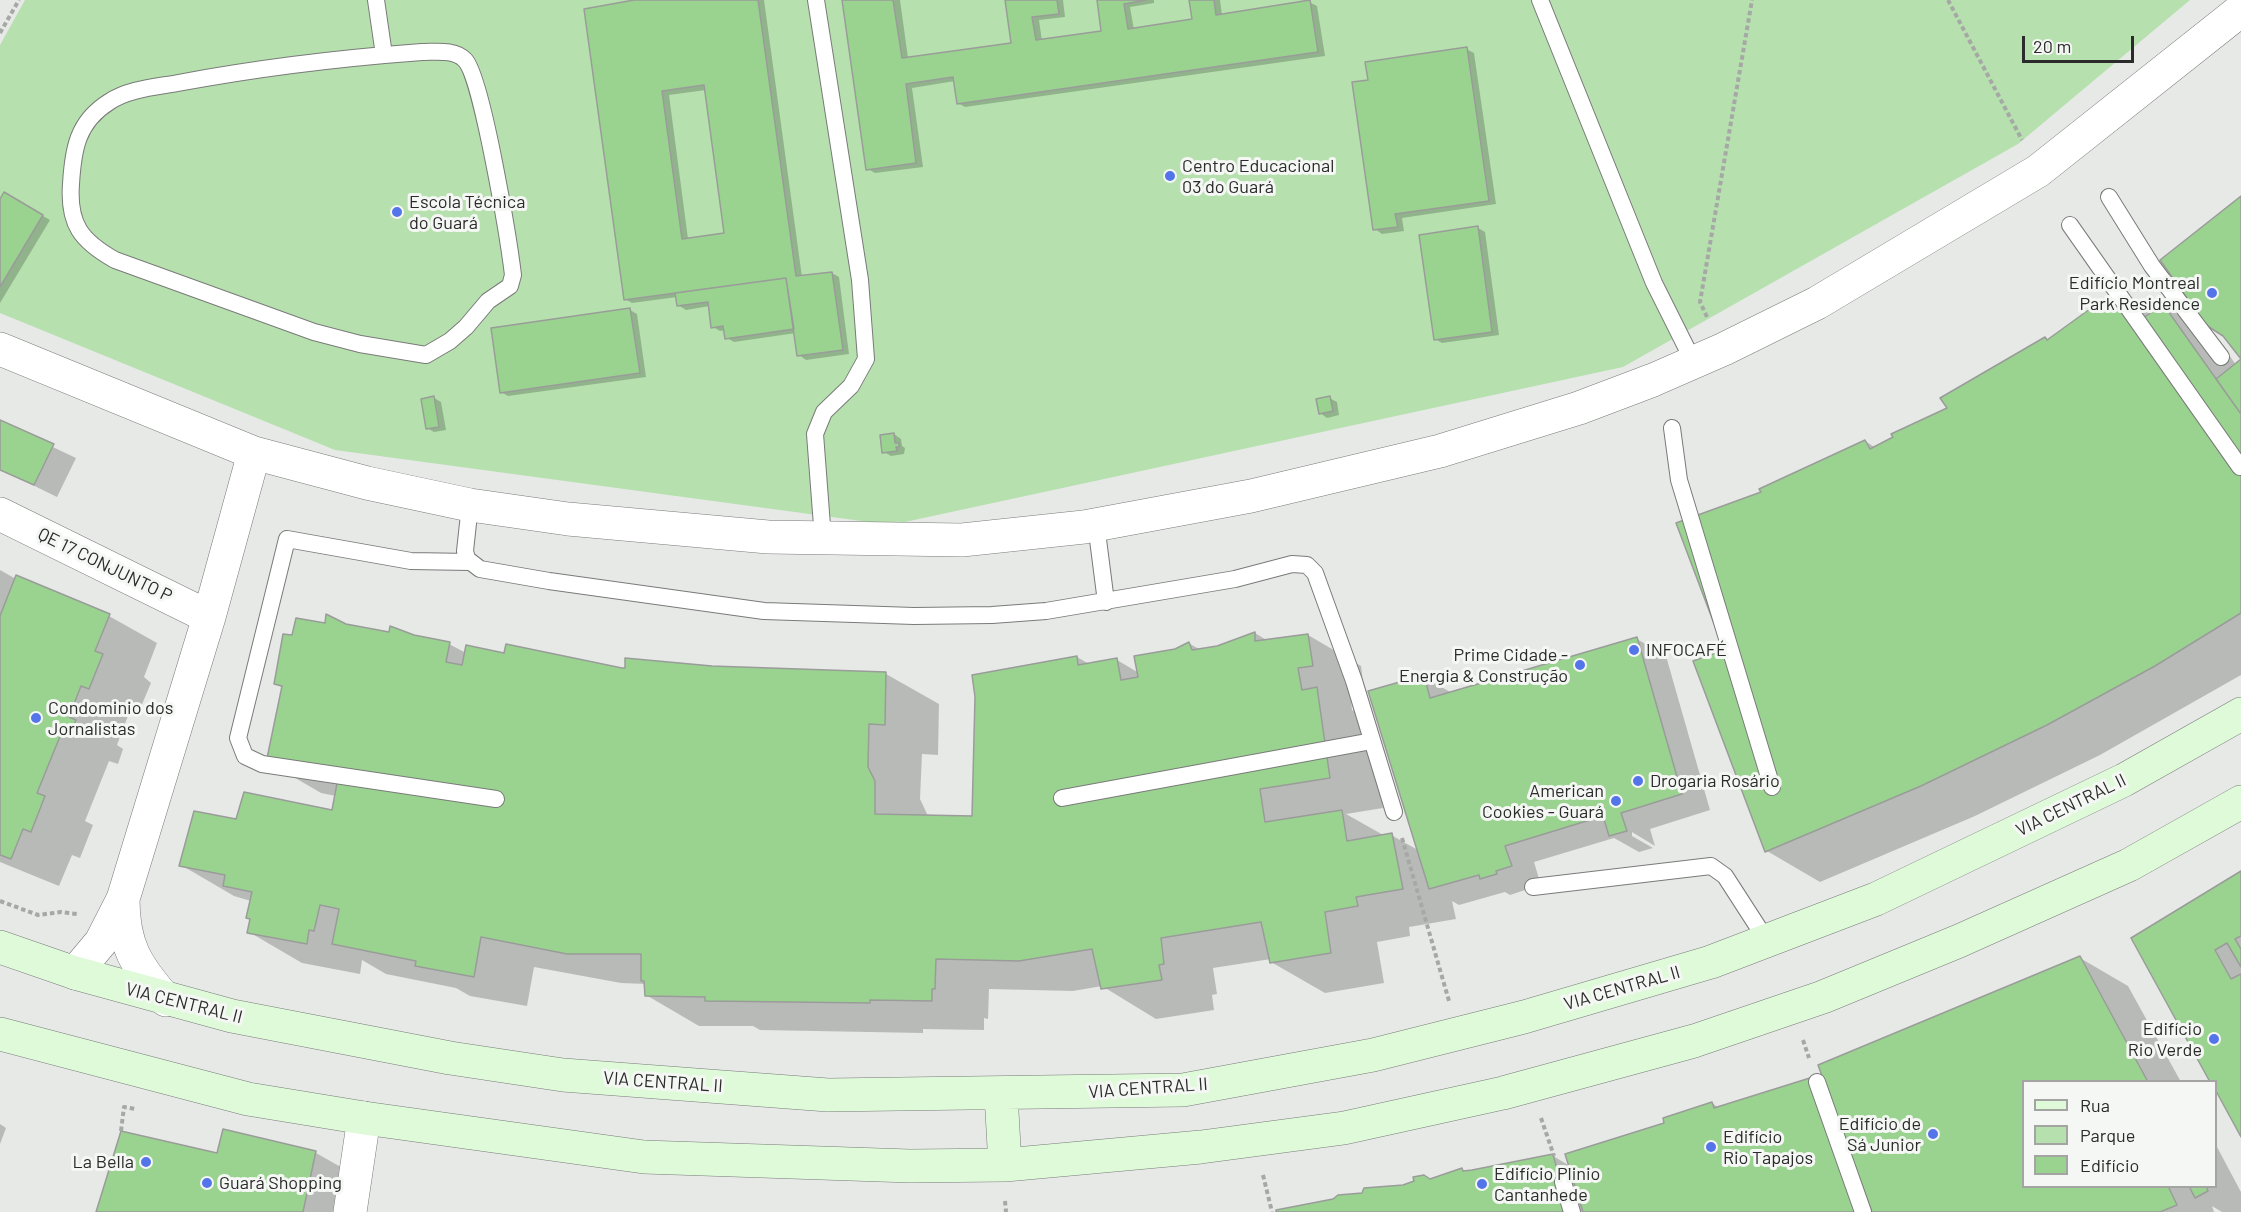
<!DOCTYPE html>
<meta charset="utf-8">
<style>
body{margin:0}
#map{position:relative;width:2241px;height:1212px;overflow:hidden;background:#e7e9e7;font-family:Barlow,sans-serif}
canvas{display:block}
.legend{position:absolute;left:2022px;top:1080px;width:195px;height:108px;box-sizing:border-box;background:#f5f7f4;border:2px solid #a4a5a3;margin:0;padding:8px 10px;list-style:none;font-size:18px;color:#2a2b2a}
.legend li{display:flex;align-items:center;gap:12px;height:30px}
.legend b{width:30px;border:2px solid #a4a5a3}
.scale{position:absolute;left:2022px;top:36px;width:112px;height:27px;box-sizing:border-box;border:3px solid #2a2b2a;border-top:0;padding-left:8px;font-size:18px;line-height:21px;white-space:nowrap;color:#2a2b2a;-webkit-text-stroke:4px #f5f7f4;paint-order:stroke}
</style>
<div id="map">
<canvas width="2241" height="1212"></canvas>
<ul class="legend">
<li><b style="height:8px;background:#defad9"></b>Rua</li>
<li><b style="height:16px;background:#b6e0ae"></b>Parque</li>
<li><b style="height:16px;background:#9ad390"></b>Edifício</li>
</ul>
<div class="scale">20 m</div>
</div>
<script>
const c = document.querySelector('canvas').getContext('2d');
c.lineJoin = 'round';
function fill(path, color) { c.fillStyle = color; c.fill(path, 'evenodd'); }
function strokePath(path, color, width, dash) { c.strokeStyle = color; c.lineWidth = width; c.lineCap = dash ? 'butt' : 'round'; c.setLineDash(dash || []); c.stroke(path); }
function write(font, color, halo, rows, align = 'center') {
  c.font = font + ' Barlow,sans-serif'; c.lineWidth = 6; c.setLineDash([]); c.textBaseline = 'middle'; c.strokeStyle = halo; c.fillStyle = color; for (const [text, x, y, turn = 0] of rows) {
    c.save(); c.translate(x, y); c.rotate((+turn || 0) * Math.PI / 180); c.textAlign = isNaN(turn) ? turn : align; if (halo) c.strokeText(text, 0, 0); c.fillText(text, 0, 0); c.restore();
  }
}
const green = new Path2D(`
 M25 0H2190L2018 144 1623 367 891 525 335 450 0 313V45Z`);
const shadow = new Path2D(`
 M635 0H764L802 277 832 273 839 277 849 354 806 360 799 355 796 333 734 342 727 338 725 330 720 331 713 327 710 306 686 310 678 305 677 297 632 303 625 299ZM706 90 725 234 688 239 669 95Z
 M844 0H900L908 58 1013 45 1007 0H1063L1065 17 1039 20 1042 41 1103 32 1098 0H1154V3L1130 7 1134 30 1194 20 1191 0H1220L1222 15 1309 2 1317 6 1325 56 965 107 958 103 955 81 912 88 923 167 875 173 868 169Z
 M1466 49 1474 53 1496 204 1402 218 1404 231 1382 234 1375 229 1369 81Z
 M5 194 50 220 0 303V202Z
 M1478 228 1485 232 1499 335 1442 343 1435 339Z
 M2119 290 2156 311 2163 306 2216 336 2236 365 2241 361V675L2100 755 1975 816 1820 882 1767 851 1726 651 1764 493 1865 441 1876 448 1949 408 2045 339 2049 341Z
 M630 310 637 314 646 377 508 396 501 392Z
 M434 398 441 402 446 430 434 432 427 428Z
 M1329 398 1337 402 1339 415 1327 418 1320 413Z
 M0 422 76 458 57 497 0 469Z
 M894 434 901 439 902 446 905 448 904 454 891 456 884 452Z
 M0 570 16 579 109 616 157 643 144 677 151 683 137 716 129 713 117 745 123 749 118 764 109 761 85 821 93 825 80 858 72 855 59 886 0 862Z
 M326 625H345L449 644 466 653 505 655 622 670 712 667 886 674 939 704 938 755 922 754 920 799 928 816 974 817 1077 657 1089 664 1117 660 1139 673 1190 644 1201 650 1217 648 1255 633 1268 641 1308 635 1361 666 1365 696 1351 698 1352 710 1370 720 1383 808 1346 814 1385 836 1391 835 1418 850 1424 677 1452 693 1637 639 1666 656 1710 810 1650 829 1655 846 1632 832V836L1653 848 1639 852 1614 838 1534 862 1540 882 1525 887V890L1510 895 1505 892 1459 905 1452 901 1456 919 1409 927 1410 936 1377 942 1384 983 1325 993 1271 962V959L1213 968 1217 994 1212 995 1214 1010 1156 1019 1102 986 1073 991 989 989 988 1019 984 1018V1030L923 1029V1033L760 1030 753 1026H699L646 995V984L621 983 534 967 527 1006 470 996 456 988 386 974 362 960 360 974 302 963 249 932 251 901 234 896 181 865 237 821 333 812 336 796 321 793 268 762 283 688 275 684 294 637Z
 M2241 873V1134L2216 1088V1082L2133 938Z
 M2080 958 2128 986 2181 1082H2024V1186H2216V1145L2241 1192V1212H2222L2212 1206 2214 1212H1278L1355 1193 1363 1194 1365 1189 1403 1186 1462 1170 1466 1172 1553 1156 1570 1166 1712 1103 1719 1108 1828 1087Z
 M0 1124 6 1128 0 1144Z
 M224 1131 316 1153 355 1175 347 1212H98L218 1155Z`);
const building = new Path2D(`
 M634 0H758L796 276 832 272 843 350 797 356 786 278 624 300 584 9ZM704 85 724 233 682 239 662 91Z
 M842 0H893L902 58 1011 43 1005 0H1057L1059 14 1032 17 1036 40 1101 31 1097 0H1146L1124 4 1128 29 1192 19 1189 0H1214L1216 15 1310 0 1318 52 957 104 953 77 906 84 916 163 866 170Z
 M1467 47 1489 201 1395 214 1398 227 1373 230 1352 82 1368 80 1365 62Z
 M4 192 43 215 0 287V199Z
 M2241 196V359L2223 336 2206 325 2160 260Z
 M1478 226 1492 332 1434 340 1419 235Z
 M786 278 794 329 725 339 723 326 711 328 708 302 677 306 675 293Z
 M2119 288 2142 319 2163 304 2241 414V613L2155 666 2047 725 1921 786 1765 852 1693 661 1724 650 1676 523 1761 492 1759 489 1865 440 1870 449 1893 437 1891 434 1947 408 1940 398 2045 337 2047 340Z
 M630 308 640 373 500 393 491 328Z
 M2241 359V414L2216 379Z
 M434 396 439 427 426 429 421 399Z
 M1330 396 1333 411 1319 414 1316 399Z
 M0 420 54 444 34 485 0 470Z
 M894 433 895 443H899V447H896L897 451 882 453 880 435Z
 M16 575 110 614 95 651 103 654 89 689 81 686 69 717 76 720 69 737 61 734 37 793 45 796 31 832 23 829 11 859 0 855V616Z
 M326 614 346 624 389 632 390 626 414 635 450 642 446 662 462 665 466 645 504 653 506 644 622 668H625V658L712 666 886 672 885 725 869 724 868 767 875 781V814L972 816 975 697 972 675 1077 656 1078 665 1117 658 1121 680 1138 677 1134 656 1175 649 1189 642 1192 650 1217 646 1255 632V641L1308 634 1313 666 1298 668 1302 690 1317 687 1330 778 1260 789 1265 822 1342 810 1347 841 1392 833 1403 889 1356 897 1358 906 1325 912 1331 953 1270 963 1261 922 1161 938 1164 964 1159 965 1162 980 1101 989 1092 949 1019 961 936 959 935 989H932V1001L870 1000V1003L705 1001V997L645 996 644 981H641V954H567L481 937 474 977 415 966 416 961 332 944 339 909 320 905 314 931 309 930 307 944 247 933 250 919 246 918 252 892 223 886 225 875 179 866 194 811 236 819 244 792 332 810 338 778 266 763 282 686 274 684 283 634 292 635 296 618 325 623Z
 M1637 637 1682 794 1621 813 1627 831 1609 836 1603 816 1505 846 1512 866 1496 871 1497 874 1480 879 1479 875 1429 889 1368 691 1424 675 1430 698Z
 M2241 871V936L2235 939 2241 949V967L2227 943 2215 950 2231 979 2241 974V1137L2216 1091V1082H2210L2131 938Z
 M2080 956 2148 1082H2024V1186H2168L2177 1205 2160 1212H1872L1818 1065Z
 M1813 1077 1855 1212H1583L1565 1154 1664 1123 1663 1118 1712 1102 1714 1108Z
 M223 1129 316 1151 303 1212H96L121 1131 217 1153Z
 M1553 1154 1568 1212H1276V1210L1333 1199 1338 1195 1362 1193 1364 1188 1403 1185 1414 1181 1413 1177 1424 1175 1430 1179 1462 1168 1463 1171 1472 1170Z
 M2189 1186H2206L2208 1191 2195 1198Z`);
const path = new Path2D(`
 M1948 0 2022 140
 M0 33 19 0
 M1707 317 1700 302 1752 0
 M1402 838 1449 1001
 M0 901 38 915 61 912 77 914
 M1803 1040 1809 1058
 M1541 1118 1554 1156
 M121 1131 124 1107 136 1109
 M1263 1175 1272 1212
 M1005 1201 1006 1212`);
const lane = new Path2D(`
 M376 0 384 55
 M816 0 860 280 866 359 851 386 824 412 815 434 823 539
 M1540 0 1654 283 1693 361
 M422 52C436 52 455 49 465 60 482 77 509 242 513 275L510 286 488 301 466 327 450 341 426 355 360 344 314 332 115 260C81 241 68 224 71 184 73 150 77 122 109 102 128 89 156 87 178 83 258 68 341 58 422 52Z
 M2109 197 2152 266 2221 357
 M2070 225 2240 467
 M1672 428 1679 480 1772 787
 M470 505 465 551 467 559 480 569 549 581 764 611 914 616 992 615 1046 611 1235 579 1292 564 1307 565 1315 573 1354 681 1394 812
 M1096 524 1106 602
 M470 562 411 561 287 539 238 738 245 756 262 764 496 799
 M1062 798 1372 741
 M1533 887 1711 866 1725 876 1767 941
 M1817 1082 1863 1212
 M1563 1182 1572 1212`);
const street = new Path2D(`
 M0 349 254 453 367 483 470 505 568 519 768 537 962 540 1084 527 1251 496 1440 451 1579 408 1653 380 1724 349 1817 303 2038 171 2241 10
 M0 514 209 617
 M123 899C123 945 136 966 166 1000
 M75 973 101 942 123 899 209 617 254 453
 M350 1212 364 1118`);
const secondary = new Path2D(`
 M0 947 75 973 232 1016 450 1058 563 1075 828 1095 1183 1090 1373 1055 1524 1017 1711 962 1876 899 2124 780 2241 714
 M0 1034 248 1099 364 1118 644 1157 910 1166 1005 1165 1201 1147 1344 1128 1503 1093 1694 1041 1823 997 1959 941 2129 865 2241 802
 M1001 1094 1005 1165`);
const markers = [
 [1170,176,6,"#5475ea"],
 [397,212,6,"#5475ea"],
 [2212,293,6,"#5475ea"],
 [1634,650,6,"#5475ea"],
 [1580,665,6,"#5475ea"],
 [36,718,6,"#5475ea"],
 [1638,781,6,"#5475ea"],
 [1616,801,6,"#5475ea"],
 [2214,1039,6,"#5475ea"],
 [1933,1134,6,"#5475ea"],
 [1711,1147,6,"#5475ea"],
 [146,1162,6,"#5475ea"],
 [207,1183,6,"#5475ea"],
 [1482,1184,6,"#5475ea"]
];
const poiNames = [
 ["Centro Educacional",1182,166],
 ["03 do Guará",1182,187],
 ["Escola Técnica",409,202],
 ["do Guará",409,223],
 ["Edifício Montreal",2200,283,"right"],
 ["Park Residence",2200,304,"right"],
 ["INFOCAFÉ",1646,650],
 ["Prime Cidade -",1568,655,"right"],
 ["Energia & Construção",1568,676,"right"],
 ["Condominio dos",48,708],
 ["Jornalistas",48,729],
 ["Drogaria Rosário",1650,781],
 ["American",1604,791,"right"],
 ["Cookies - Guará",1604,812,"right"],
 ["Edifício",2202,1029,"right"],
 ["Rio Verde",2202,1050,"right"],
 ["Edifício de",1921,1124,"right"],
 ["Sá Junior",1921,1145,"right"],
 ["Edifício",1723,1137],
 ["Rio Tapajos",1723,1158],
 ["La Bella",134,1162,"right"],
 ["Edifício Plinio",1494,1174],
 ["Cantanhede",1494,1195],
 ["Guará Shopping",219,1183]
];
const streetNames = [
 ["QE 17 CONJUNTO P",105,565,26],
 ["VIA CENTRAL II",2071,805,-26],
 ["VIA CENTRAL II",1622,988,-16],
 ["VIA CENTRAL II",184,1003,14],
 ["VIA CENTRAL II",663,1082,4],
 ["VIA CENTRAL II",1148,1088,-4]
];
fill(green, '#b6e0ae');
fill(shadow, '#0003');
fill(building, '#9ad390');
strokePath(building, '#9a9c99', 1.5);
strokePath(lane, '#797b79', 18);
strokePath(street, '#797b79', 34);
strokePath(secondary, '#797b79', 34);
strokePath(path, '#a6a8a6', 4, [4.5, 3]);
strokePath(lane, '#fff', 16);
strokePath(street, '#fff', 33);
strokePath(secondary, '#defad9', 33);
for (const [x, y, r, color] of markers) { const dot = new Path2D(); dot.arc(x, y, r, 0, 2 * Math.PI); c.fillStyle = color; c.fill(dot); strokePath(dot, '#f5f7f4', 2); }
write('18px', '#2a2b2a', '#f5f7f4', poiNames, 'left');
write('18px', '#2a2b2a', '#f5f7f4', streetNames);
</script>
